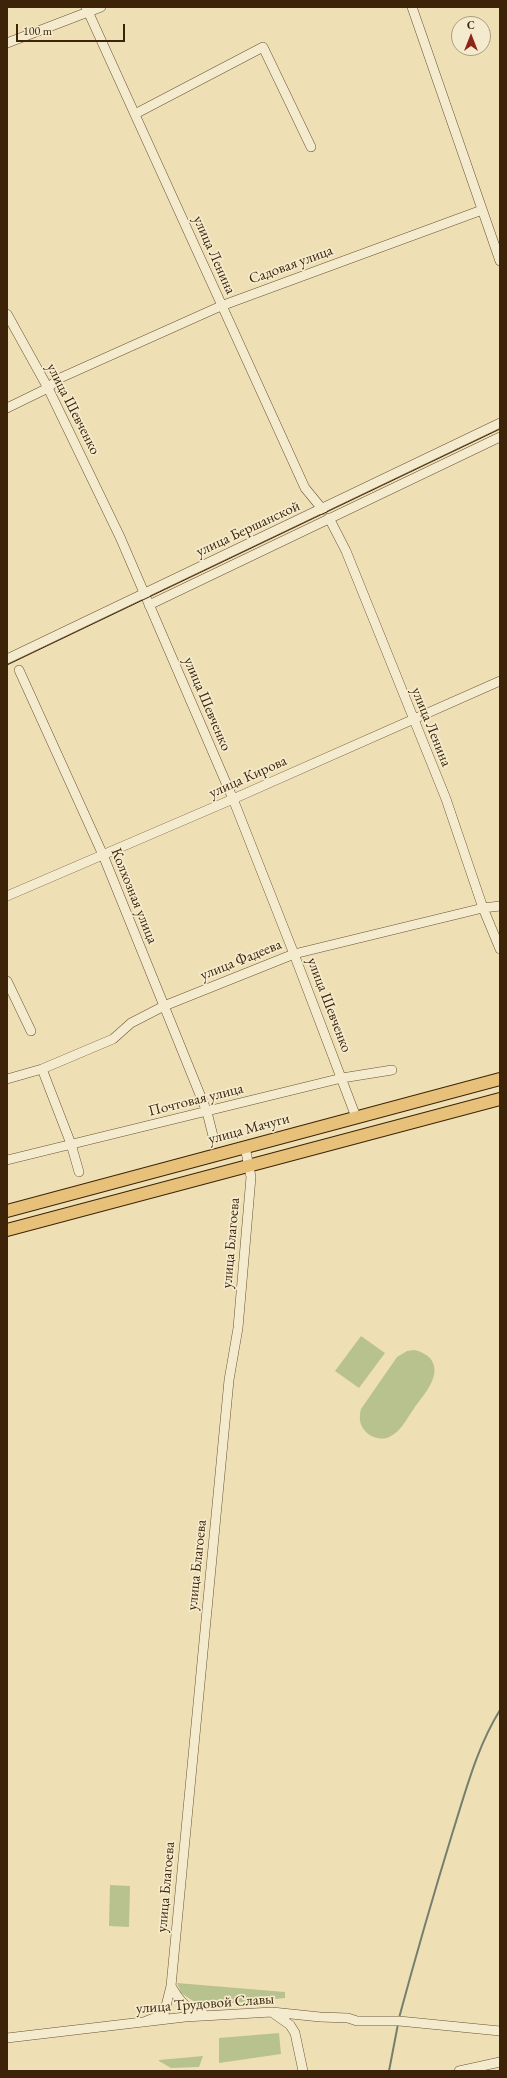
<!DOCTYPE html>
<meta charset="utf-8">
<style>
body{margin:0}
#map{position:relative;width:507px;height:2078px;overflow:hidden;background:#eee0b4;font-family:"EB Garamond",serif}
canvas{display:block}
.frame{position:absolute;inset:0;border:8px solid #3d2308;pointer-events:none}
.north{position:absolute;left:451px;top:16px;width:40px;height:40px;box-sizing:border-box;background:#f4ebce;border:1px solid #ab9b7f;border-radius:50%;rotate:0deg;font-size:11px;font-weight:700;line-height:16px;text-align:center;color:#3d2308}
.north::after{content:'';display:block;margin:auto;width:14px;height:18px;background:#8f2418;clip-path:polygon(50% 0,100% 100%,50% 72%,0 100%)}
.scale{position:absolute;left:16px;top:24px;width:109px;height:18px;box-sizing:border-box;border:2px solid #3d2308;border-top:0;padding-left:5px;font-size:12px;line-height:14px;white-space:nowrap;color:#3d2308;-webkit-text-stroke:3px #f4ebce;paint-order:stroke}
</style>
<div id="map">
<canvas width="507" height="2078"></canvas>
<div class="frame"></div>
<div class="north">С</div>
<div class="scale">100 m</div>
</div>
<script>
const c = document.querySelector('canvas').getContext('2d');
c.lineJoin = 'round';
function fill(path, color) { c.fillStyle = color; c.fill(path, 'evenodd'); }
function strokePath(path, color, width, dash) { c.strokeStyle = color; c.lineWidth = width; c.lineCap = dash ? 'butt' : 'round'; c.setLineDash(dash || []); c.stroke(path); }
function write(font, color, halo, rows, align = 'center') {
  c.font = font + ' "EB Garamond",serif'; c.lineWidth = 3.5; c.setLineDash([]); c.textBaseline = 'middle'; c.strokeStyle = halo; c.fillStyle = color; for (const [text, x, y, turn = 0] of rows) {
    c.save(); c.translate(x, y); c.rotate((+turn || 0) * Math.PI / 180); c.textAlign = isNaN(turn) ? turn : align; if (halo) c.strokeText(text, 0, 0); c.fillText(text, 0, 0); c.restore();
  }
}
const green = new Path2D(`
 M361 1336 385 1353 359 1388 335 1371Z
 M414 1350C420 1351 426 1354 430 1358 444 1375 422 1396 413 1410 407 1418 401 1431 391 1436 383 1441 372 1438 366 1432 359 1425 359 1417 361 1409L397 1357 407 1351Z
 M110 1885 130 1886 129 1927 109 1926Z
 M177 1983 285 1992V1998L201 2006 181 1993Z
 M279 2033 281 2054 219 2063V2038Z
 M203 2056 199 2067 171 2068 159 2061V2060Z`);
const stream = new Path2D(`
 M399 2018C416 1955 434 1893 453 1831 466 1790 477 1747 500 1710
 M389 2071 398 2024`);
const minor = new Path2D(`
 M86 7 305 488 323 510
 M412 7 500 261
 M7 43 101 7
 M135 114 263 47 311 147
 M7 314 48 388 120 537 233 799 294 954 356 1117
 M7 408 48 388 58 379 221 306 482 210
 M329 518 346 551 446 799 483 908 500 949
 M149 605 500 437
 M7 659 500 423
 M19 670 103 855 207 1112 213 1136
 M7 896 233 799 500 681
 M7 981 31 1031
 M42 1069 71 1144 79 1172
 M7 1079 42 1069 113 1039 131 1023 164 1006 294 954 483 908 500 906
 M7 1160 342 1078 392 1070
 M171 1986C179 2000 187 2011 203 2013
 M273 2013 290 2025 295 2033 303 2071
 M144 2022 164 2014 171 1986 229 1380 238 1328 251 1177 245 1147
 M7 2038 185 2017 272 2012 320 2017 348 2018 357 2021H399L500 2031
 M459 2071 500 2062`);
const major = new Path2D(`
 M7 1211 500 1079
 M7 1230 500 1099`);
const tram = new Path2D(`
 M7 665 500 429`);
const streetNames = [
 ["улица Ленина",214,255,66],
 ["Садовая улица",291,265,-20],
 ["улица Шевченко",73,409,63],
 ["улица Бершанской",248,529,-25],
 ["улица Шевченко",207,704,67],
 ["улица Ленина",431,727,68],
 ["улица Кирова",248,777,-24],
 ["Колхозная улица",134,896,68],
 ["улица Фадеева",241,960,-22],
 ["улица Шевченко",329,1005,69],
 ["Почтовая улица",196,1100,-14],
 ["улица Мачуги",249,1129,-15],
 ["улица Благоева",231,1243,-85],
 ["улица Благоева",197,1565,-84],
 ["улица Благоева",166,1887,-85],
 ["улица Трудовой Славы",205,2004,-4]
];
fill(green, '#b8c28e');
strokePath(stream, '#767e70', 2);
strokePath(minor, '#695233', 10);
strokePath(major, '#3d2308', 14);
strokePath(minor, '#f4ebce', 9);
strokePath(major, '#e7c07a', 12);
strokePath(tram, '#3d2308', 1);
write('15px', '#3d2308', '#f4ebce', streetNames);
</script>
